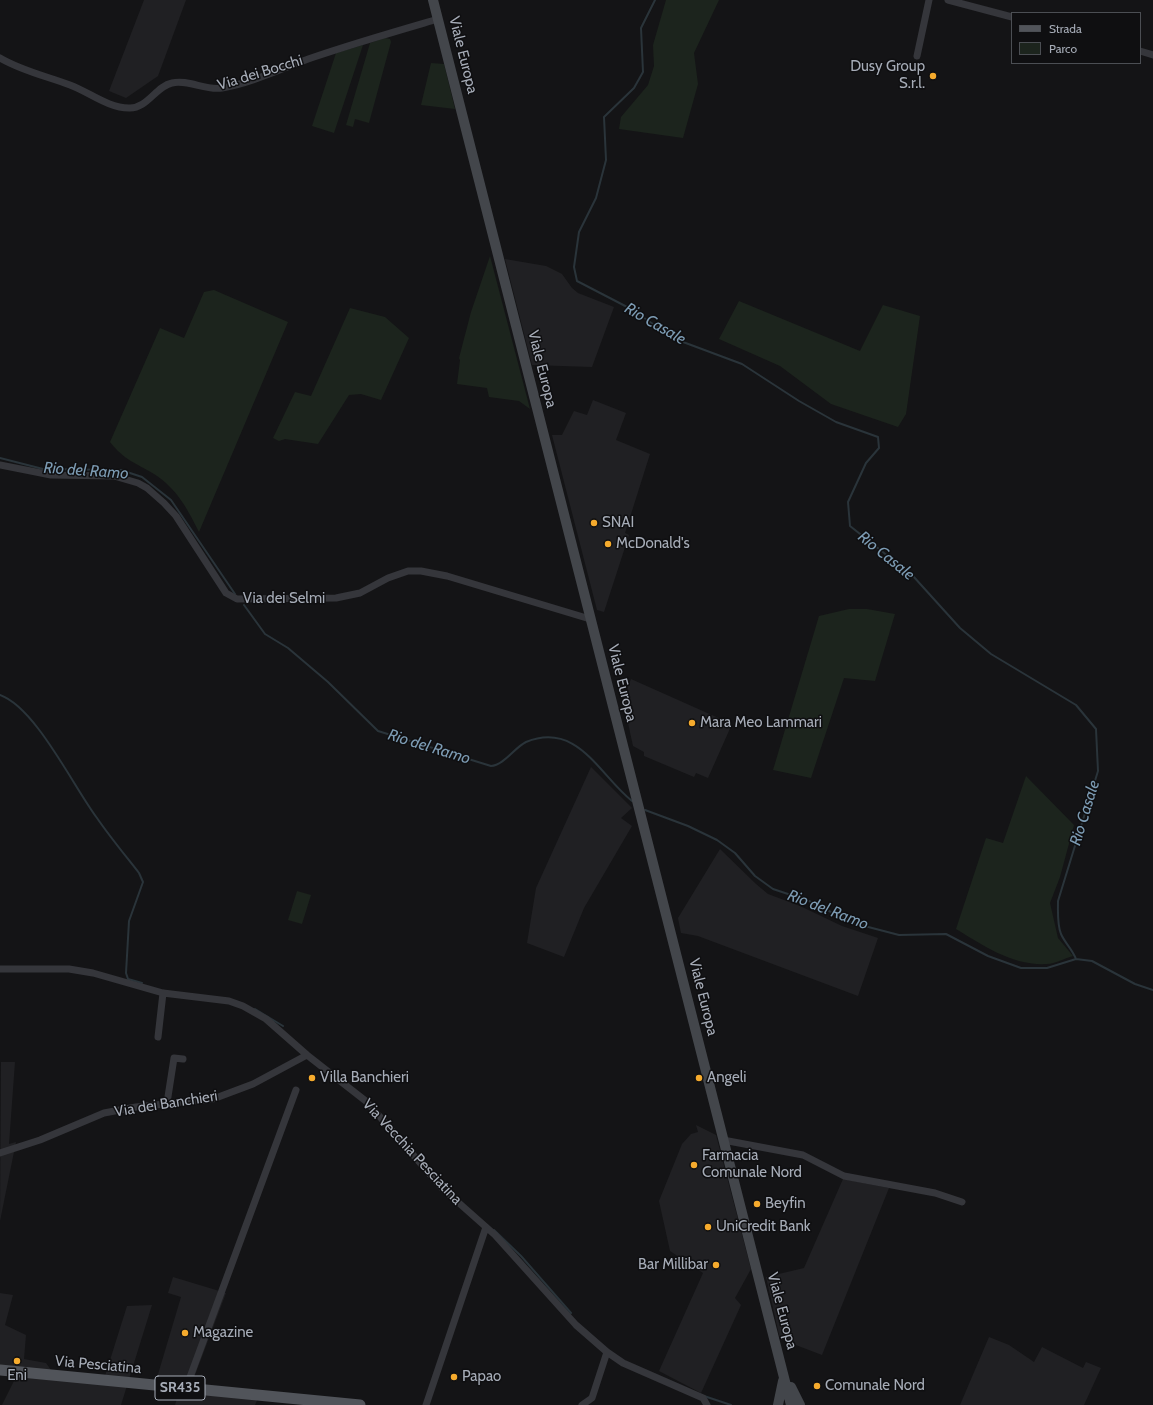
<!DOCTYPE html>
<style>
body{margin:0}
#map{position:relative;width:1153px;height:1405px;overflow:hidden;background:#141416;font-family:Cabin,sans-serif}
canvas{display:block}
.legend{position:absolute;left:1011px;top:12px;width:130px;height:52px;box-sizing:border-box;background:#0f0f11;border:1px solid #4b4e53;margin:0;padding:5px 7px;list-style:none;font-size:12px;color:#a6acb7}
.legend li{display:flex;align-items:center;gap:8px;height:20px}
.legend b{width:20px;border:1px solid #4b4e53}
</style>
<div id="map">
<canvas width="1153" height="1405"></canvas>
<ul class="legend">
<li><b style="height:5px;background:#51545a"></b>Strada</li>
<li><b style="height:11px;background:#1c241d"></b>Parco</li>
</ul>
</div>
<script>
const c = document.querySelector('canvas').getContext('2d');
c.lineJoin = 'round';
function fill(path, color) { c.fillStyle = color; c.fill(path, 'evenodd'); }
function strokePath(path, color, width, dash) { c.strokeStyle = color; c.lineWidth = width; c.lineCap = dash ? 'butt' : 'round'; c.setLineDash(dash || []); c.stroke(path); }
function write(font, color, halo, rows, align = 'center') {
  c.font = font + ' Cabin,sans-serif'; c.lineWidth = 3; c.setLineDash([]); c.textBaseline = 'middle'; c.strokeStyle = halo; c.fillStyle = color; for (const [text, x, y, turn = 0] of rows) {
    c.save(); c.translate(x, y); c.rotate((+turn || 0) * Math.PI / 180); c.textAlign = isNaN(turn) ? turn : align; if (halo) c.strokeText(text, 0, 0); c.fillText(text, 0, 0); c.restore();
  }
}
const built = new Path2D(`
 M144 0H186L158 76 126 98 109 91Z
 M505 259 546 266 562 274 572 288 578 293 614 307 592 367 532 365Z
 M593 400 626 413 616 440 650 454 625 533 629 535 604 612 597 610 552 435H562L574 411 587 415Z
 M631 679 732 724 708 778 696 773 694 777 644 756V752L633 746 623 700Z
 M591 767 632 808 621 818 632 826 584 908 564 957 527 943 536 888Z
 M720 849 756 884 768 894 800 906 842 926 878 938 858 996 698 936 681 933 678 918Z
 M1 1062H15L9 1144 16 1142 0 1221Z
 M696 1125 716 1135 751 1269 735 1298 741 1305 701 1393 659 1371 703 1273 670 1251 659 1201 682 1144 691 1134 698 1132Z
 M843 1179 889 1188 822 1355 780 1339 766 1277 804 1268Z
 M173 1277 226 1293 192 1383 261 1392 255 1405H175L182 1381H156L181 1297 168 1293Z
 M0 1293 13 1295 5 1325 26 1335 24 1359 46 1363 51 1370 105 1376 127 1306 152 1305 121 1405H2L16 1377 0 1375Z
 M989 1337 1009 1345 1034 1362 1042 1347 1083 1368 1086 1362 1101 1368 1084 1405H960Z`);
const green = new Path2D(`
 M666 0H719L694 53 698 84 683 138 619 129 621 117 648 85 654 66 653 45Z
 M385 38 390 39 391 42 369 123 355 119 353 127 346 125 370 43Z
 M363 45 334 133 312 126 336 53Z
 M431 63 444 64 455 109 421 105Z
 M490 256 530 409 519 401 489 397 487 388 457 384 460 360 459 358 471 312Z
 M214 290 288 322 199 532C187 508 177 489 154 474 136 463 124 460 110 442L160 328 184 338 204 292Z
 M739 301 860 351 883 305 920 316 906 414 898 427 831 404 780 366 719 339Z
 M350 308 385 317 409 338 381 400 361 394 349 395 318 444 285 439 279 441 273 438 295 392 311 396Z
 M849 609H867L895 614 875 681 844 678 811 778 773 770 819 616Z
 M1026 776 1074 825 1060 877 1050 903 1058 938 1073 956C1065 958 1055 964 1047 964 1013 966 984 946 956 929L986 838 1003 843Z
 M297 891 311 895 302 924 288 920Z`);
const stream = new Path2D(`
 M655 0 641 28 643 72 634 88 604 117 606 160 596 198 579 232 574 267 577 281 631 309 675 339 742 364 799 401 836 422 878 437 879 448 866 463 848 502 850 526 913 576 960 628 991 654 1076 705 1096 729 1098 771 1058 901C1058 912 1057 924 1061 934 1065 943 1072 949 1076 959L1092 961 1135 984 1153 990
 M0 458 43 469 121 470 142 477 171 500 235 594
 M244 605 265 634 288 648 328 682 378 731 491 766C504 765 514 748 526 742 578 721 599 775 632 801
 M0 695C36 708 73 786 97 818 110 837 125 855 139 873L143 882 129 921 126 973 128 979 142 983
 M645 810 688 826 717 840 735 853 755 876 773 889 809 901 853 923 899 935 946 934 988 956 1021 968H1047L1076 959
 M255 1009 283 1026
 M494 1230 521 1256 571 1313
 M704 1396 731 1405`);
const street = new Path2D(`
 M948 0 1012 17
 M1140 51 1153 55
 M917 56 929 0
 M0 58C22 71 46 76 70 85 89 92 108 108 129 108 147 109 156 86 172 83 188 79 206 91 222 88 252 83 285 67 314 57 355 43 397 31 438 19
 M0 465 51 475 114 476 138 483 147 488 164 503 176 516 226 593 237 599 336 598 360 593 388 578 408 571H421L447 576 590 619
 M0 969H69L93 973 163 993 229 1001 243 1006 266 1019 307 1055 367 1102 442 1188 495 1235 576 1325 607 1352 623 1363 703 1398 707 1405
 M158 1037 163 993
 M167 1103 174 1058 183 1059
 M723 1140 803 1155 844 1176 935 1193 962 1202
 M0 1153 40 1140 104 1113 136 1107 213 1099 253 1084 307 1055
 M186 1388 296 1090
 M426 1405 486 1227
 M582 1405 592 1398 607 1352`);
const secondary = new Path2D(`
 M433 0 791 1405
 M791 1387 800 1405
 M778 1405 783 1381`);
const primary = new Path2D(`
 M0 1370 360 1405`);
const markers = [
 [933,76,4,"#f6ab2d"],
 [594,523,4,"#f6ab2d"],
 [608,544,4,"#f6ab2d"],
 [692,723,4,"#f6ab2d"],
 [312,1078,4,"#f6ab2d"],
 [699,1078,4,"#f6ab2d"],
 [694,1165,4,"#f6ab2d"],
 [757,1204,4,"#f6ab2d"],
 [708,1227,4,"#f6ab2d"],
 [716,1265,4,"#f6ab2d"],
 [185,1333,4,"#f6ab2d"],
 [17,1361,4,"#f6ab2d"],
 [454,1377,4,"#f6ab2d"],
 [817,1386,4,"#f6ab2d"]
];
const shields = [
 [180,1388,50]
];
const shieldNames = [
 ["SR435",180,1388]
];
const streetNames = [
 ["Viale Europa",463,55,76],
 ["Via dei Bocchi",260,73,-17],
 ["Viale Europa",542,369,76],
 ["Via dei Selmi",284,599],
 ["Viale Europa",622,683,76],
 ["Viale Europa",703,997,76],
 ["Via dei Banchieri",166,1104,-9],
 ["Via Vecchia Pesciatina",412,1152,47],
 ["Viale Europa",782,1311,75],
 ["Via Pesciatina",98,1365,5]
];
const poiNames = [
 ["Dusy Group",925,67,"right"],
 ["S.r.l.",925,84,"right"],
 ["SNAI",602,523],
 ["McDonald's",616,544],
 ["Mara Meo Lammari",700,723],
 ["Villa Banchieri",320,1078],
 ["Angeli",707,1078],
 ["Farmacia",702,1156],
 ["Comunale Nord",702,1173],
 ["Beyfin",765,1204],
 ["UniCredit Bank",716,1227],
 ["Bar Millibar",708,1265,"right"],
 ["Magazine",193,1333],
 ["Eni",17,1376,"center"],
 ["Papao",462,1377],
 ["Comunale Nord",825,1386]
];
const waterNames = [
 ["Rio Casale",655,324,30],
 ["Rio del Ramo",86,471,4],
 ["Rio Casale",886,556,39],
 ["Rio del Ramo",429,747,17],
 ["Rio Casale",1085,813,-73],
 ["Rio del Ramo",828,910,21]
];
fill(built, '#202023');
fill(green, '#1c241d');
strokePath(stream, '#2a343a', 2);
strokePath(street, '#35363b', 7);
strokePath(secondary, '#43464b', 10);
strokePath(primary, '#51545a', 11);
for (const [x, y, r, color] of markers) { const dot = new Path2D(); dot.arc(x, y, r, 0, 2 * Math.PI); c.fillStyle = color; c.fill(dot); strokePath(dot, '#0f0f11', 1.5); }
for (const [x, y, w] of shields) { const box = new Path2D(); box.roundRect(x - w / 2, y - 12, w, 24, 3); c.fillStyle = '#0f0f11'; c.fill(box); strokePath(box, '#a6acb7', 1); }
write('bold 14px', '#a6acb7', null, shieldNames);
write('15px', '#a6acb7', '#0f0f11', streetNames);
write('15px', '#a6acb7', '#0f0f11', poiNames, 'left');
write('italic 16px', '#7c9bb3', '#0f0f11', waterNames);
</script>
